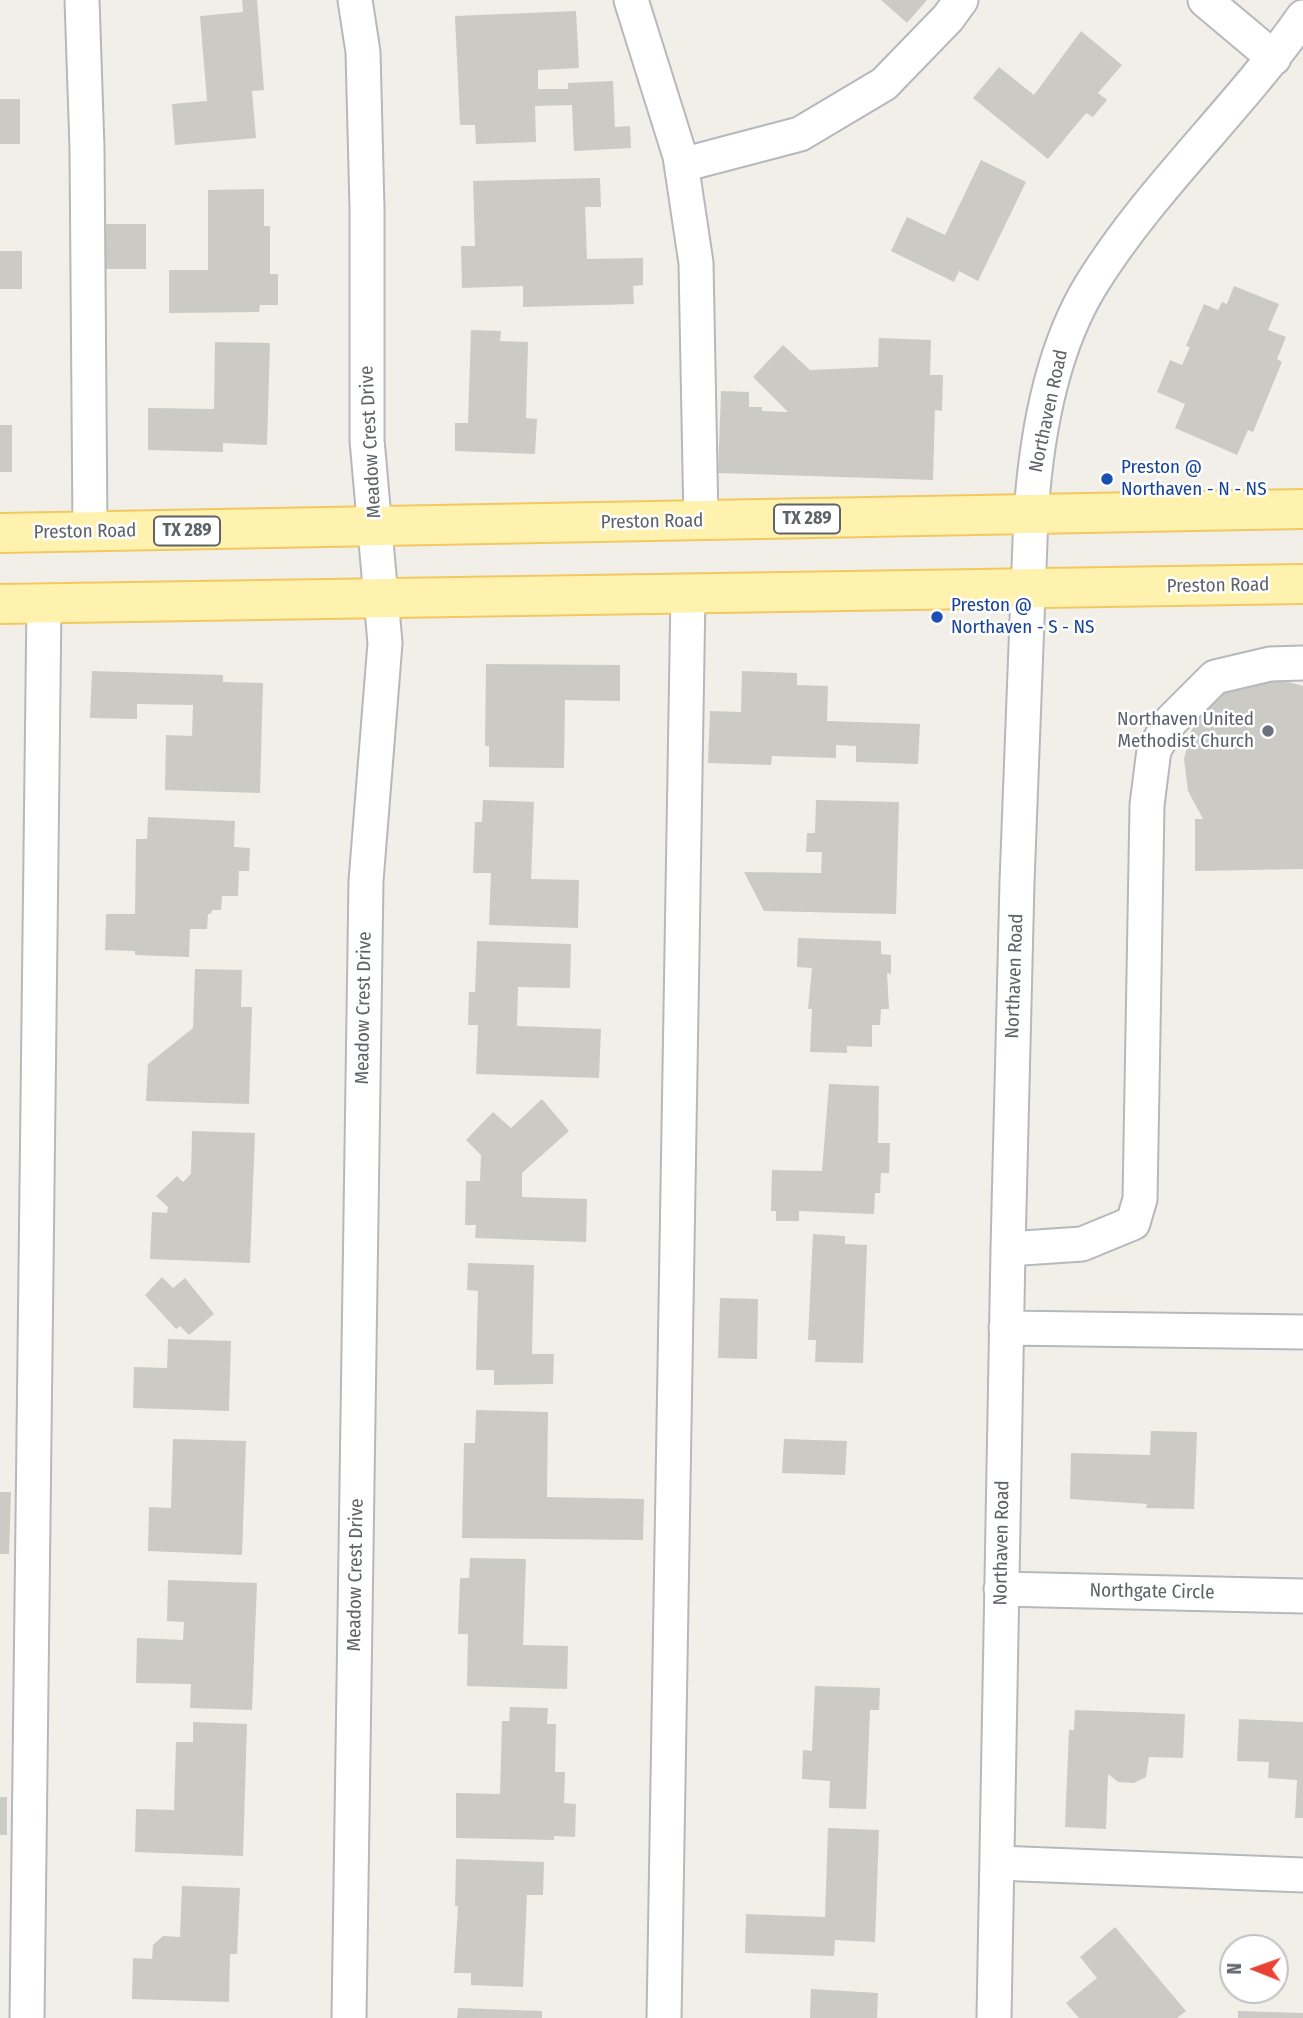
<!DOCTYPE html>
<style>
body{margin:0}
#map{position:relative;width:1303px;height:2018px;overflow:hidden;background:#f1efe8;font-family:"Fira Sans Condensed",sans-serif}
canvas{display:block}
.north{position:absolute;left:1219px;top:1934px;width:70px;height:70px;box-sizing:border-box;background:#fff;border:2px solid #bfc1c3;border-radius:50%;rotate:271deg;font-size:19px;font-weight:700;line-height:28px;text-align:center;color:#5f6368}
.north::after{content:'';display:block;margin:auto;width:24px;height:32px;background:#ea4335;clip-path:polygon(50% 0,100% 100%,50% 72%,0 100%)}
</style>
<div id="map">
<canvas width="1303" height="2018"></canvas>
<div class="north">N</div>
</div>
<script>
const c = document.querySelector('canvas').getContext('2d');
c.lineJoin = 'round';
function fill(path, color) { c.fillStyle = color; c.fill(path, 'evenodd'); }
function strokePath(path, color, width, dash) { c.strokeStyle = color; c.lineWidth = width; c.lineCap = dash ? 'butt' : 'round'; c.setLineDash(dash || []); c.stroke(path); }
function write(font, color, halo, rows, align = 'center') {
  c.font = font + ' "Fira Sans Condensed",sans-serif'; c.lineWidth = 5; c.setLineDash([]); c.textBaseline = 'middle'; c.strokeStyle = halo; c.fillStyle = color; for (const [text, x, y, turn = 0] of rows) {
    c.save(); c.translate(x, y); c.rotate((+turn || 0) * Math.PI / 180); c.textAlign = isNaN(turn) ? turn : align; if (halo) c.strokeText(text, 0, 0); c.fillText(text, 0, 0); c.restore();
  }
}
const building = new Path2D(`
 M242 0H257L264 90 252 91 256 138 175 145 172 104 207 101 200 16 243 12Z
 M881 0H927L907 23Z
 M576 11 579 68 538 70V89H568V83L613 81 615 127 630 126 631 148 574 151 572 105 535 106 536 142 476 144 475 125H460L455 16Z
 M1081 31 1122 65 1098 93 1107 100 1093 117 1086 113 1048 159 973 98 999 67 1034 95Z
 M0 99H20V144H0Z
 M981 160 1026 182 978 281 959 271 954 282 891 251 907 217 945 235Z
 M600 178 601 207H585L587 259 643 258V285L633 286 634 304 523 307V286L462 288 461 246H475L473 181Z
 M264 189V226H270V274H278V305H260L259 312 169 313V270H208V190Z
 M103 224H146V269H103Z
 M0 251H22V289H0Z
 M1234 286 1279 304 1268 330 1286 337 1277 359 1282 362 1253 432 1248 430 1237 455 1175 428 1185 404 1157 392 1170 360 1182 365 1190 347 1186 346 1204 304 1218 310 1222 302 1227 304Z
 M471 330 501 331 500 341 528 342 526 418 537 419 535 454 455 451V423H468Z
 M879 338 931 340 930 375H943L942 411 935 410 933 480 718 473 721 391 749 392V407H762V411L788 412 753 377 783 345 810 370 878 367Z
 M215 342 270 343 267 445 223 443V452L148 450V408L214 409Z
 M0 425H12V472H0Z
 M486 664 620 665V701L565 700 564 768 489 767V746H485Z
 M92 671 223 675V682L263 683 260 793 165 790 166 735 192 736 193 705 137 704V719L90 718Z
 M742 671 797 673V685L828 686 827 721 920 724 918 764 856 762V746L836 745V758L772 756 771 765 708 763 710 711 741 712Z
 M1259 680H1281L1303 686V869L1195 871V819H1203L1188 791 1184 759 1191 731 1206 707 1221 694 1240 684Z
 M483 800 534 802 531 879 579 880 578 928 489 925 491 873H473L475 822H482Z
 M816 800 899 802 896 914 764 911 744 872 821 873 822 852H806L807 833H815Z
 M148 817 235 821 234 847 250 848 249 871H239L238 896H222L221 910H212L211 914H208L207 929H190L189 957 135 955V951L105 950 106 914H135L136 839H147Z
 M798 938 881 941V954L891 955V974L887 973 889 1009H881L880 1025H872V1047L847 1046V1053L810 1052 812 1009H808L812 968 797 967Z
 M477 941 571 944 570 988 518 987 517 1026 601 1029 599 1078 476 1074 478 1025H468L469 992H475Z
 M195 969 242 970 241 1007H252L249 1104 146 1101 148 1064 193 1028Z
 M829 1084 879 1086 878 1143H890L889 1173H881L880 1193H875L874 1214 799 1211V1221H776V1211H771L772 1170 822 1171Z
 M542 1099 569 1131 522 1173V1197L587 1199 586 1242 475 1238 476 1225H465L466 1181H480L481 1155 466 1140 493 1112 511 1128Z
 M192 1131 255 1133 250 1263 150 1259 152 1212 167 1213 168 1207 156 1196 177 1176 183 1182 191 1174Z
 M813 1234 845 1236V1244L867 1245 863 1363 815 1362 816 1340H808Z
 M468 1263 534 1265 532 1354H554L553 1384 494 1385V1370H476L478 1291 467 1290Z
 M162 1277 173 1288 185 1278 214 1314 189 1335 180 1326 176 1329 145 1295Z
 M720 1298 758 1299 757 1359 718 1358Z
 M168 1339 231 1341 229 1411 133 1408 134 1367 167 1368Z
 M476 1410 548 1412 547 1497 644 1499 643 1540 462 1538 464 1443H475Z
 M1151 1431 1197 1432 1194 1509 1146 1508 1147 1504 1070 1499 1071 1453 1150 1455Z
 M173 1439 246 1441 242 1555 148 1551 149 1507 171 1508Z
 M784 1439 847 1441 845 1475 782 1473Z
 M0 1492H11L9 1554H0Z
 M470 1558 526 1559 523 1645 568 1646 567 1689 467 1686 468 1634H458L460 1578H469Z
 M168 1580 257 1583 252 1710 190 1708 191 1684 136 1683 137 1638 183 1640 184 1622 167 1621Z
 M815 1686 880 1688 879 1710H870L866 1809 829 1808 830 1781 802 1779 803 1750 812 1751Z
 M510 1707 548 1708 547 1724H556L555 1772H565L564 1803 576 1804 575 1837 554 1836V1840L456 1838V1793L500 1794 502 1721H509Z
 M1075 1710 1185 1714 1183 1758 1149 1757 1146 1777 1134 1783 1118 1782 1108 1774 1106 1829 1065 1827 1069 1730H1074Z
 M1239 1719 1303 1722V1818H1295L1297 1780 1268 1778 1269 1762 1237 1761Z
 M193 1722 247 1724 243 1856 135 1852 136 1809 174 1810 176 1742H193Z
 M0 1797H7V1835H0Z
 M828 1828 879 1830 875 1942 835 1940 834 1956 745 1953 746 1914 825 1917Z
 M456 1859 544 1862 543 1895H527L523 1987 471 1985V1973H454L458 1906H455Z
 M182 1886 240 1888 237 1954H230L229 2002 132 1999 133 1958 152 1959 153 1945 163 1936 180 1937Z
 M1115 1927 1186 2011 1177 2018H1079L1066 2003 1097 1978 1080 1957Z
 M811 1989 878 1993 877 2018H810Z
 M458 2008 542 2011V2018H457Z
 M1238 2011 1303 2013V2018H1238Z`);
const minor = new Path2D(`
 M82 0 87 148 90 532
 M631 0 680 156 696 263 701 522
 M1205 0 1274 58
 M682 165 800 134 884 84 948 18 961 0
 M1008 1249 1082 1244 1133 1223 1140 1199 1147 805 1154 750 1170 722 1215 677 1270 664 1303 663
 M1006 1328 1303 1332
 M1001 1589 1303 1596
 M997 1863 1303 1875
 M27 2018 44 603
 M349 2018 366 881 385 643 367 440V208L363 52 355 0
 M664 2018 688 594
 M994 2018 1008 1249 1017 882 1031 515C1036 438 1050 352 1091 285 1151 188 1238 110 1303 17`);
const major = new Path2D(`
 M0 533 1303 509
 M0 604 1303 584`);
const markers = [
 [1107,479,7,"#1a4fb4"],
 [937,617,7,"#1a4fb4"],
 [1268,731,7,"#6b7280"]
];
const shields = [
 [807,519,66],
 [187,531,66]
];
const shieldNames = [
 ["TX 289",807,519],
 ["TX 289",187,531]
];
const streetNames = [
 ["Northaven Road",1049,411,-78],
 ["Meadow Crest Drive",371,442,-93],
 ["Preston Road",652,522,-1],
 ["Preston Road",85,532,-1],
 ["Preston Road",1218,586,-1],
 ["Northaven Road",1015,976,-88],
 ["Meadow Crest Drive",364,1008,-89],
 ["Northaven Road",1002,1543,-89],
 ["Meadow Crest Drive",356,1575,-89],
 ["Northgate Circle",1152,1592,1]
];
const transitNames = [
 ["Preston @",1121,468],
 ["Northaven - N - NS",1121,490],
 ["Preston @",951,606],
 ["Northaven - S - NS",951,628]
];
const worshipNames = [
 ["Northaven United",1254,720],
 ["Methodist Church",1254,742]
];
fill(building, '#cccac5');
strokePath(minor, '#b5b8bc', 37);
strokePath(major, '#f2c960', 42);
strokePath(minor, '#fff', 33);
strokePath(major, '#fff2af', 38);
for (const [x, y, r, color] of markers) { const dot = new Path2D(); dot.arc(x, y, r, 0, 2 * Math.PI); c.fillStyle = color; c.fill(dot); strokePath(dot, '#fff', 2.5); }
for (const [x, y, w] of shields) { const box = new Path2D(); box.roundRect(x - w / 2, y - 14.5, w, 29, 5); c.fillStyle = '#fff'; c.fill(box); strokePath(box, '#5f6368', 2); }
write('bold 18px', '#5f6368', null, shieldNames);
write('19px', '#5f6368', '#fff', streetNames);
write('19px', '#164399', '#fff', transitNames, 'left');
write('19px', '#5b616d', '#fff', worshipNames, 'right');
</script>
